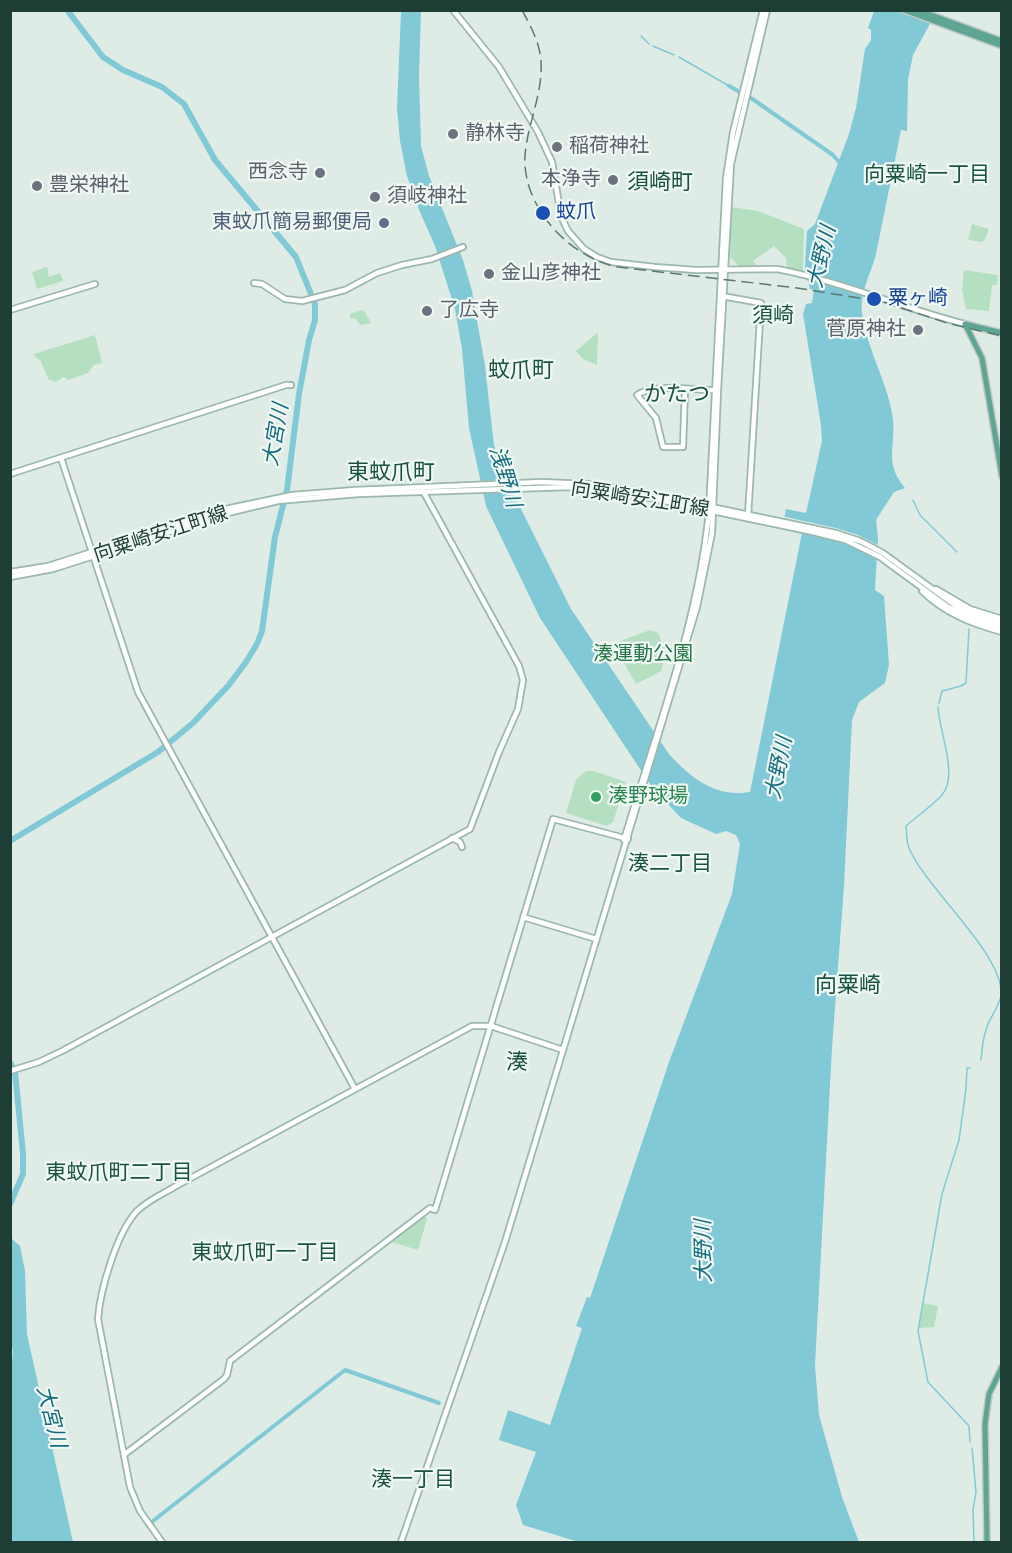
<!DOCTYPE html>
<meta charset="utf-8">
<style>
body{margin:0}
#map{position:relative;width:1012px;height:1553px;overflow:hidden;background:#dfece6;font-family:Roboto,sans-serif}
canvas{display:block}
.frame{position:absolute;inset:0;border:12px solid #1e3d35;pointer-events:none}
</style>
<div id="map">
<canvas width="1012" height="1553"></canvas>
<div class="frame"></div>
</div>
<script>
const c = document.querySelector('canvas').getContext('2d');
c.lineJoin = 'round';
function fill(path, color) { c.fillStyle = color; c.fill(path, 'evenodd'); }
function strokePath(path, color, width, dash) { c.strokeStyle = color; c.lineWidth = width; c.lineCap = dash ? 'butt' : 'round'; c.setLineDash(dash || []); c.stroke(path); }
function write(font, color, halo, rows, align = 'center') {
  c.font = font + ' Roboto,"Noto Sans JP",sans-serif'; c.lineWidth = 4.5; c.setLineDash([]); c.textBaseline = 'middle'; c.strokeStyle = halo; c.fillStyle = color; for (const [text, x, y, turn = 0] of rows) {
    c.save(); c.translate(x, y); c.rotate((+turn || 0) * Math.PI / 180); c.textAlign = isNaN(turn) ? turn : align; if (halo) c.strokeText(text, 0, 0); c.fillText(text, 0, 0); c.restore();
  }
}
const green = new Path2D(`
 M731 207 758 211 804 229 803 271 787 268 786 258 774 246 753 261 757 266H739L730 257Z
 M972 224 989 229 985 239 982 242 968 240Z
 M47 267 49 277 60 273 63 281 37 289 32 272Z
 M964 270 998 275 997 285H992L989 311 966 309 962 290Z
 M362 310 365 312 371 323 360 325 355 318 350 319V314Z
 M598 332 597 365 583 359 576 351Z
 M95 335 102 363 94 365 88 373 68 380 64 377 56 382 49 380 40 360 35 357 34 354Z
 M650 630 658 633 666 653 661 671 636 684 617 651 618 642Z
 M586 771H594L626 782 613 822 607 826 566 813 576 780Z
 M424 1216 427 1219 418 1250 392 1242 391 1240Z
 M923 1303 938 1306 934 1327 919 1328Z`);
const water = new Path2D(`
 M401 11H421L419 76 421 146 429 176 463 260 472 291 485 366 494 445 503 473 571 609 669 754C691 778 716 798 750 792L802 533 779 528 784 519 786 509 806 513 822 441 821 425 803 314 806 304 812 303 814 290 810 289 805 269 807 231 815 224 849 134 856 108 865 49 871 40V30L868 28 874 11H937L913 55 908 79 907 131 901 130 876 254C871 274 860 291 862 312 866 347 886 379 892 413 898 443 882 461 905 488L894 492 876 520 878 538 875 590 884 596 889 665 885 683 859 702 852 720 844 886 832 1048 815 1365 819 1415 842 1497 859 1542H579L523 1525 516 1505 536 1452 499 1440 508 1410 550 1425 582 1328 576 1326 587 1297 590 1298 669 1062 732 894 740 844 736 835 726 831 716 834 681 818 652 787 540 618 486 506 469 428 462 349 455 309 435 246 420 212 407 176 400 141 397 108Z
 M11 1238 20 1246 25 1271 27 1334 73 1542H11L10 1380 13 1351 10 1338Z`);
const pier = new Path2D(`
 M781 516 836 528 858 535 881 547 880 559 845 542 776 526Z`);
const stream = new Path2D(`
 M641 36 649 44
 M653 46 674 55
 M679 57 729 86
 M913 500 920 515 957 552
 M939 703 942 691 961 686 966 683 969 629
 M938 707C939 732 959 775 942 795 932 806 917 816 906 826 907 833 906 841 909 848 926 889 1004 954 1001 995 1000 1004 992 1015 988 1024 983 1036 982 1047 981 1060
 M970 1442 969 1426 928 1382 918 1331 942 1194 959 1140 966 1089 967 1068H970
 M972 1448 976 1492 973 1510 974 1542`);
const canal = new Path2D(`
 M729 86 751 98 833 155 839 162
 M153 1521 345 1370 439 1403`);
const river = new Path2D(`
 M10 841 158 752 193 723 228 686 246 662 257 644 262 631 275 537 287 490 299 394 309 340 315 320V304L296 257 215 160 184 104 162 87 123 70 103 57 67 10
 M10 1062 15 1072 23 1153V1174L10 1204`);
const secondary = new Path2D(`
 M453 10 499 67 538 132 552 162 561 216 568 231 584 249 597 257 611 262 655 267 696 270 777 269C841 281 902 308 965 324
 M254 283 262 284 285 299 302 301 345 290 377 273 402 265 432 259 463 247
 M722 296 761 303 748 516
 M10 310 95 284
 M685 389 683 447H663L656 418 637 395C652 383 695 390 715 390
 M61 458 138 692 355 1089
 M10 474 286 385H291
 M10 572 48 566 230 508 292 495 355 490 542 482 588 484 625 489 836 533 860 541 883 553 956 606 969 613 1002 624
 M10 577 53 569 232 512 278 501 358 494 571 487 631 494 813 532 845 540 880 557 948 607 976 620 1002 628
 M936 589 970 609 1002 619
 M922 591C944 613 972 624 1002 632
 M452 838 460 842 462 847
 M624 840C656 731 698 624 709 511L726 178 733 132 763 10
 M523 917 596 939
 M10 1071 39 1062 64 1050 470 829 499 752 518 709 523 680 519 666 423 491
 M125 1454 224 1379 227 1375 230 1361 430 1208 435 1210 553 819 628 839
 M162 1542 140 1511 130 1487 98 1319C100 1290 117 1232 137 1211 148 1200 163 1194 176 1186L472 1026H491L563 1050
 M401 1542 505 1242 697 607 712 533 718 390 731 164 767 10`);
const primary = new Path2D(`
 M904 10 1002 46
 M918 10 1002 41
 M965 324 982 358 1002 476
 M965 324 1002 333
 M987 1542 985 1424 989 1394 1002 1367`);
const rail = new Path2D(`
 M522 10C531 27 540 43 541 62 543 94 527 125 525 156 522 207 570 258 618 267L797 288 884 302 947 323 1002 336`);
const markers = [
 [453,134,6,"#6b7280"],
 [557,147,6,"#6b7280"],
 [320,173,6,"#6b7280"],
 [613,180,6,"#6b7280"],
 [37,186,6,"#6b7280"],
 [375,197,6,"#6b7280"],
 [543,213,8,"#1a4fb4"],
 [384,223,6,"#5c6f8a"],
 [489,274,6,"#6b7280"],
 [874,299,8,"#1a4fb4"],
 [427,311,6,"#6b7280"],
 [918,330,6,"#6b7280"],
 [596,797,6,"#2e9e5b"]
];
const worshipNames = [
 ["静林寺",465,134],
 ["稲荷神社",569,147],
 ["西念寺",308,173,"right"],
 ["本浄寺",601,180,"right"],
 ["豊栄神社",49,186],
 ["須岐神社",387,197],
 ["金山彦神社",501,274],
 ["了広寺",439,311],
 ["菅原神社",906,330,"right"]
];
const transitNames = [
 ["蚊爪",556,213],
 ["粟ヶ崎",888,299]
];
const serviceNames = [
 ["東蚊爪簡易郵便局",372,223]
];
const streetNames = [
 ["向粟崎安江町線",640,500,9],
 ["向粟崎安江町線",161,535,-18]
];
const parkNames = [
 ["湊運動公園",643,655]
];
const leisureNames = [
 ["湊野球場",608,797]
];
const neighbourhoodNames = [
 ["向粟崎一丁目",927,176],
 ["須崎",773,317],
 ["湊二丁目",670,865],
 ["東蚊爪町二丁目",119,1174],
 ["東蚊爪町一丁目",265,1254],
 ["湊一丁目",413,1481]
];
const waterNames = [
 ["大野川",823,257,-77],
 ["大宮川",277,435,-80],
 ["浅野川",504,477,73],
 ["大野川",780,768,-79],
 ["大野川",705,1251,-91],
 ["大宮川",50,1417,76]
];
const quarterNames = [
 ["須崎町",660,183],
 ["蚊爪町",521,371],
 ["かたつ",677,395],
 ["東蚊爪町",391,473],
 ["向粟崎",848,986],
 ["湊",517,1063]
];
fill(green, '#b5dfc1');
fill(water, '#81c9d6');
fill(pier, '#dfece6');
strokePath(stream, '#81c9d6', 1.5);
strokePath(canal, '#81c9d6', 4);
strokePath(river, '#81c9d6', 6);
strokePath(secondary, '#9cb8ae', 8);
strokePath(primary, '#c0c9c6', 8);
strokePath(secondary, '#fff', 4.5);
strokePath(primary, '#5fa593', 5);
strokePath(rail, '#597970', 1.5, [12, 6]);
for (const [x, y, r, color] of markers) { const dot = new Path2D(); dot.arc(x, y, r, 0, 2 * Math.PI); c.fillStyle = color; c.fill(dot); strokePath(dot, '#f0f8f4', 2); }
write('20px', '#5b616d', '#f0f8f4', worshipNames, 'left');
write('20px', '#164399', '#f0f8f4', transitNames, 'left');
write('20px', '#4e5e75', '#f0f8f4', serviceNames, 'right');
write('20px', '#1e3d35', '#f0f8f4', streetNames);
write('20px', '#257745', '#f0f8f4', parkNames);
write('20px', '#27864d', '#f0f8f4', leisureNames, 'left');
write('21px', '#195143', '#f0f8f4', neighbourhoodNames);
write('italic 21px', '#146c7e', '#f0f8f4', waterNames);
write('22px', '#195143', '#f0f8f4', quarterNames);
</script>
